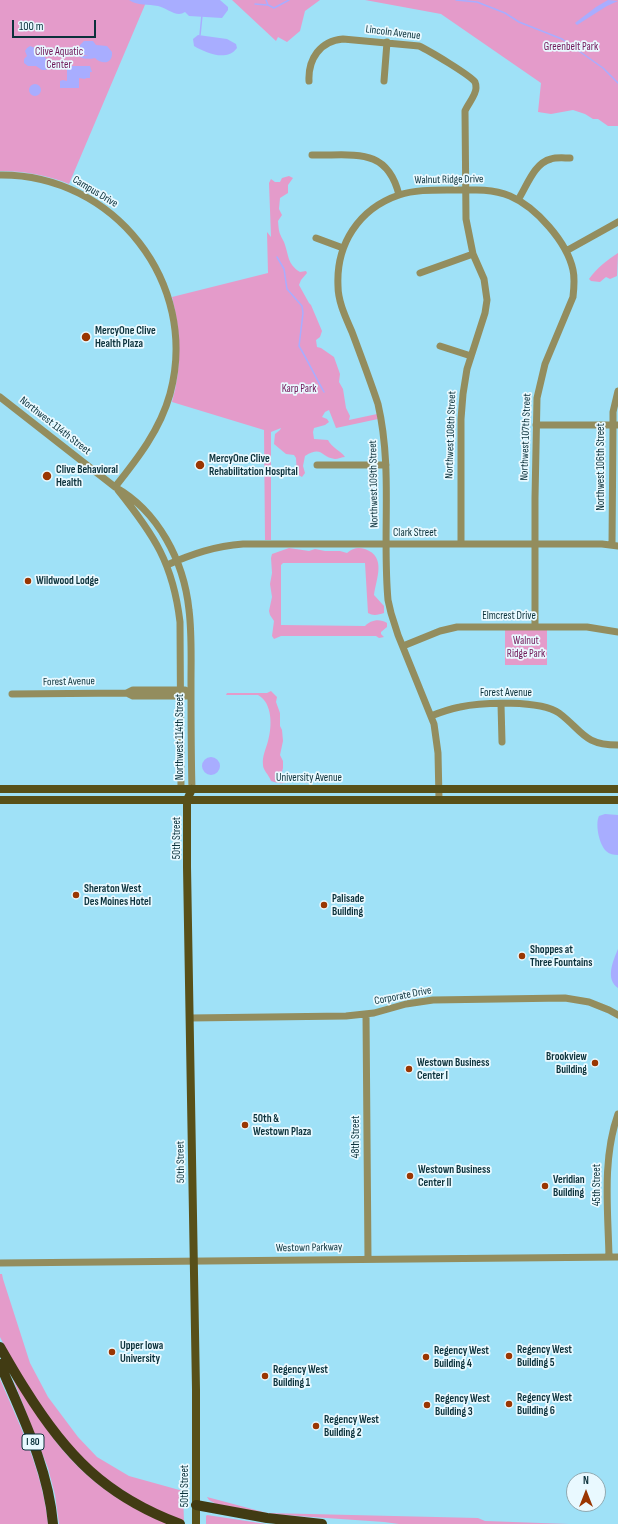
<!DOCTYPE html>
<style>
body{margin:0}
#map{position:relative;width:618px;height:1524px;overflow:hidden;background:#9fe1f7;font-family:"Sofia Sans Condensed",sans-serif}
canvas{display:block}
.north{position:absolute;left:566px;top:1472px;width:40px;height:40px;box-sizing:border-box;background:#e9f9ff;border:1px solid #90a9b1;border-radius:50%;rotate:0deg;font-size:11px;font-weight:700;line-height:16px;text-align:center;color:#0b313b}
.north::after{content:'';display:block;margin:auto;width:14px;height:18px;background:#9a3602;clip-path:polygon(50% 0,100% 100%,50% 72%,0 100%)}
.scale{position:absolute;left:12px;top:20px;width:84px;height:18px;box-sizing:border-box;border:2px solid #0b313b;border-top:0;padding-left:5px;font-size:12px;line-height:14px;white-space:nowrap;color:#0b313b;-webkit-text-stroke:3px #e9f9ff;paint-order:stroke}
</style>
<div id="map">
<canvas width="618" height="1524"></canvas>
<div class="north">N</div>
<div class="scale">100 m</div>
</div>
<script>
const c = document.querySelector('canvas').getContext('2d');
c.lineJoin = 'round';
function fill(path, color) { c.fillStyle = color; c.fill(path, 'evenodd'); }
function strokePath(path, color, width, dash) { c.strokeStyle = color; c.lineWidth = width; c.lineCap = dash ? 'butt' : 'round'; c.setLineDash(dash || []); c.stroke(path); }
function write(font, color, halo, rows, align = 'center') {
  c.font = font + ' "Sofia Sans Condensed",sans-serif'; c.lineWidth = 3.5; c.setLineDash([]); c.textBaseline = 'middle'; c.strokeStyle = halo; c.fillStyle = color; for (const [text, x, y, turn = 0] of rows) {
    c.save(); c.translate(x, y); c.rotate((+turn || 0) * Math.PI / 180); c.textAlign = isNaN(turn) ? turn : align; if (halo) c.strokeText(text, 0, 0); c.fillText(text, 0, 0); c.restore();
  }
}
const green = new Path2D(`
 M0 0H147L69 184C47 175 24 171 0 171Z
 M232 0H320L305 11 300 31 287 42 278 37 276 41Z
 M365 0H618V126H608L598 119H593L585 114 573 110 551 114 538 112 541 83 441 14Z
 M289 176 293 178 288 185V193L280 198 279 209 282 215 278 221C279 233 279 232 284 242 289 255 287 264 300 272L306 271 307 273 301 280 299 285 309 303 311 305 322 331 320 337 316 340 317 347 321 348 334 357 340 374 339 382 343 389 346 408 350 416 349 420 377 414 378 419 336 428 329 410 325 412 322 417 327 419 329 422 325 425 314 428 313 432 314 439 328 440C332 448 340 450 345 457 342 457 338 459 335 459 321 458 323 445 305 456L303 466 305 473 302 477 297 474 296 458 294 455 286 454 274 444 275 434 280 430 281 428 271 432V540H265L264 430 172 402C182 367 181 332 172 297L268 273 267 232 271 237 269 183 271 179 275 182H280L282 178Z
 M618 253 617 276 610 279 606 277 600 282 591 281 589 279C597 268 607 260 618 253Z
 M289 548 309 551 315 549 325 551H340L347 553C353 548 358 547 365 549 387 557 376 579 374 595L384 606V613C378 615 373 616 368 613L365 563H283L281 565V625L365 626C370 620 380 618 387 623V627L381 632V634L384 637 379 638 376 636H281L274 639 272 636 274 621 270 615 269 611 272 597 270 584 272 573 271 558 272 554Z
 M505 630H547V665H505Z
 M271 691 277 697 276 702 280 713V726L282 730 283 741 280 755 283 761V768L281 776 284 778 310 777 311 779 310 781 306 783 302 780 296 782 290 780C285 785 277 783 271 781 269 775 263 770 263 765 262 756 266 749 268 741 272 727 273 703 258 695H226L227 693H267Z
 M0 1274H2L3 1279 30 1363 48 1397 78 1437 97 1457 129 1476 183 1491 184 1523 151 1509 94 1471 63 1439 14 1365 0 1337Z
 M14 1378C26 1397 37 1417 51 1435 81 1477 120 1504 168 1524H59L55 1495 48 1468 13 1379Z
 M0 1379C20 1426 43 1472 48 1524H0Z
 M207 1497 267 1513 478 1518 485 1521 569 1524H399L384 1522 269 1514 216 1504 209 1500Z
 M207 1515 266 1524H206V1516Z`);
const water = new Path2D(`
 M129 0H220L228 7V10L222 18 189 16 185 12C183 13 181 14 179 14 173 14 164 7 158 6 148 4 138 6 129 0Z
 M608 0 618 1 607 6 577 25 575 23 596 7Z
 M198 35 227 39 236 44 237 48C227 62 206 53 194 46L193 39Z
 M84 41H93L96 45 107 46 112 52C113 64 102 65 95 58 86 60 79 59 74 50L76 49 83 56H89L84 55 80 51V45Z
 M38 45 43 46 45 48 44 56 49 64 48 67 46 70H42L36 66H28L24 63V59L27 56 25 51 27 48 30 46 35 48Z
 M67 66H90L92 72H90V78H86L85 79 79 78V88H60V81L63 80 67 81Z
 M29 90a6 6 0 1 1 12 0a6 6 0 1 1-12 0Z
 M202 766a9 9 0 1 1 18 0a9 9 0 1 1-18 0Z
 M605 814 618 815V855C614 855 609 854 606 851 599 844 595 824 599 816Z
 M618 949V988C605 979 613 961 618 949Z`);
const stream = new Path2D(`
 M266 0 268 5 274 8 289 0
 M456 0 477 2 505 13 519 22 562 39 603 68 618 83
 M255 4 267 5
 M200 35 202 15
 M277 257 284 269 287 289 302 306 303 313 299 346C308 361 315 376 324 392`);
const minor = new Path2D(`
 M309 81C308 59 320 41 343 39L419 46C428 50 470 75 475 82 476 84 476 87 476 88 476 95 468 104 465 111L466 219 473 254 484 279 487 300 485 313 467 369 463 394 461 419V544
 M384 81 387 42
 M312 155C353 156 387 146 399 195
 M0 175C114 174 200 283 170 394 160 430 138 458 115 487
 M518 200C527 186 534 163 551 159 557 157 564 158 570 158
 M316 238 343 248
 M566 251 618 222
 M420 273 473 254
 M440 346 471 356
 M0 397 115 487C158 511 184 561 189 610 192 634 191 658 191 683 191 718 191 754 192 789
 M536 425H618
 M317 465H386
 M118 490C154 535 173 563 180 622L181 789
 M612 545 613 425V412L618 391
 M167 565C192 554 215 546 243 544H602L618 546
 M403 646 440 631 457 627H587L618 632
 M127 693 133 696H191
 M12 694 127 693 133 690H185
 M501 704 502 742
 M431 716C441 712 450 709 460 707 482 702 541 700 559 713 583 731 583 745 618 745
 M439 799 438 753 434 724 398 635 391 613 388 600C382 534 393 469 378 404 370 380 361 356 352 332 346 318 338 302 338 286 336 245 358 209 399 195 414 190 431 190 447 190 468 190 490 188 510 196 536 207 567 242 573 270 575 279 574 288 573 297L545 364 537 398 535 498V627
 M366 1014 368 1259
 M190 1018 346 1016 374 1013 406 1004 433 1000 565 998 589 1002 609 1010 618 1015
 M609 1257C608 1210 602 1159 618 1114
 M0 1263 618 1257`);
const major = new Path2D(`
 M0 789H618
 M192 789 187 800V867L196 1389V1524
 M0 800H618`);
const highway = new Path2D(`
 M0 1347C8 1361 16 1375 25 1389 66 1455 105 1496 180 1524
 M0 1364C22 1416 48 1467 53 1524
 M196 1505 267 1518 322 1524`);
const markers = [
 [86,337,5,"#9a3602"],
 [200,465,5,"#9a3602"],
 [47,476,5,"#9a3602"],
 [28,581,4,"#9a3602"],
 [76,895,4,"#9a3602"],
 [324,905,4,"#9a3602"],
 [522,956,4,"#9a3602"],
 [595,1063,4,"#9a3602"],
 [409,1069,4,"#9a3602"],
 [245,1125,4,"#9a3602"],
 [410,1176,4,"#9a3602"],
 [545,1186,4,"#9a3602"],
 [112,1352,4,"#9a3602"],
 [509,1356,4,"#9a3602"],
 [426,1357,4,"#9a3602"],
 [265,1376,4,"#9a3602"],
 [509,1404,4,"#9a3602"],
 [427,1405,4,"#9a3602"],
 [316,1426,4,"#9a3602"]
];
const shields = [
 [33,1442,22]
];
const shieldNames = [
 ["I 80",33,1442]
];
const streetNames = [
 ["Lincoln Avenue",393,33,7],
 ["Walnut Ridge Drive",449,180,-1],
 ["Campus Drive",95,192,31],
 ["Northwest 114th Street",55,426,38],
 ["Northwest 108th Street",451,435,-88],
 ["Northwest 107th Street",526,437,-88],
 ["Northwest 106th Street",601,467,-90],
 ["Northwest 109th Street",374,484,-91],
 ["Clark Street",415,533],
 ["Elmcrest Drive",509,616],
 ["Forest Avenue",69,682,-1],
 ["Forest Avenue",506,693],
 ["Northwest 114th Street",180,737,-90],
 ["University Avenue",309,778],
 ["50th Street",177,838,-90],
 ["Corporate Drive",403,996,-11],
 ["48th Street",356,1137,-90],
 ["50th Street",181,1162,-91],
 ["45th Street",597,1185,-90],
 ["Westown Parkway",309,1248,-1],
 ["50th Street",185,1486,-90]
];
const parkNames = [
 ["Greenbelt Park",571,47],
 ["Clive Aquatic",59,52],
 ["Center",59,65],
 ["Karp Park",299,389],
 ["Walnut",526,641],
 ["Ridge Park",526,654]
];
const poiNames = [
 ["MercyOne Clive",95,331],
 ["Health Plaza",95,344],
 ["MercyOne Clive",209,459],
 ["Rehabilitation Hospital",209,472],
 ["Clive Behavioral",56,470],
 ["Health",56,483],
 ["Wildwood Lodge",36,581],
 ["Sheraton West",84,889],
 ["Des Moines Hotel",84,902],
 ["Palisade",332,899],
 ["Building",332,912],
 ["Shoppes at",530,950],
 ["Three Fountains",530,963],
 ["Brookview",587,1057,"right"],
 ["Building",587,1070,"right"],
 ["Westown Business",417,1063],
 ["Center I",417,1076],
 ["50th &",253,1119],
 ["Westown Plaza",253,1132],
 ["Westown Business",418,1170],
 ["Center II",418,1183],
 ["Veridian",553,1180],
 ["Building",553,1193],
 ["Upper Iowa",120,1346],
 ["University",120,1359],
 ["Regency West",517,1350],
 ["Building 5",517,1363],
 ["Regency West",434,1351],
 ["Building 4",434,1364],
 ["Regency West",273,1370],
 ["Building 1",273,1383],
 ["Regency West",517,1398],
 ["Building 6",517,1411],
 ["Regency West",435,1399],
 ["Building 3",435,1412],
 ["Regency West",324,1420],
 ["Building 2",324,1433]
];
fill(green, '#e49bca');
fill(water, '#a8adff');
strokePath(stream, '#a8adff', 1.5);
strokePath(minor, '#938d5e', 7);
strokePath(major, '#585019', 8);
strokePath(highway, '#413b13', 10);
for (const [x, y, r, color] of markers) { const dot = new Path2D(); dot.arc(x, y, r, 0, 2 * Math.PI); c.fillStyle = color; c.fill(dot); strokePath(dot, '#e9f9ff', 1.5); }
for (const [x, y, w] of shields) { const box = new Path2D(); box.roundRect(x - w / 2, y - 8, w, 16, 3); c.fillStyle = '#e9f9ff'; c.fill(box); strokePath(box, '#0b313b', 1); }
write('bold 10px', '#0b313b', null, shieldNames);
write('11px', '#0b313b', '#e9f9ff', streetNames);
write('11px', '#701758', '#e9f9ff', parkNames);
write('bold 11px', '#0b313b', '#e9f9ff', poiNames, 'left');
</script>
